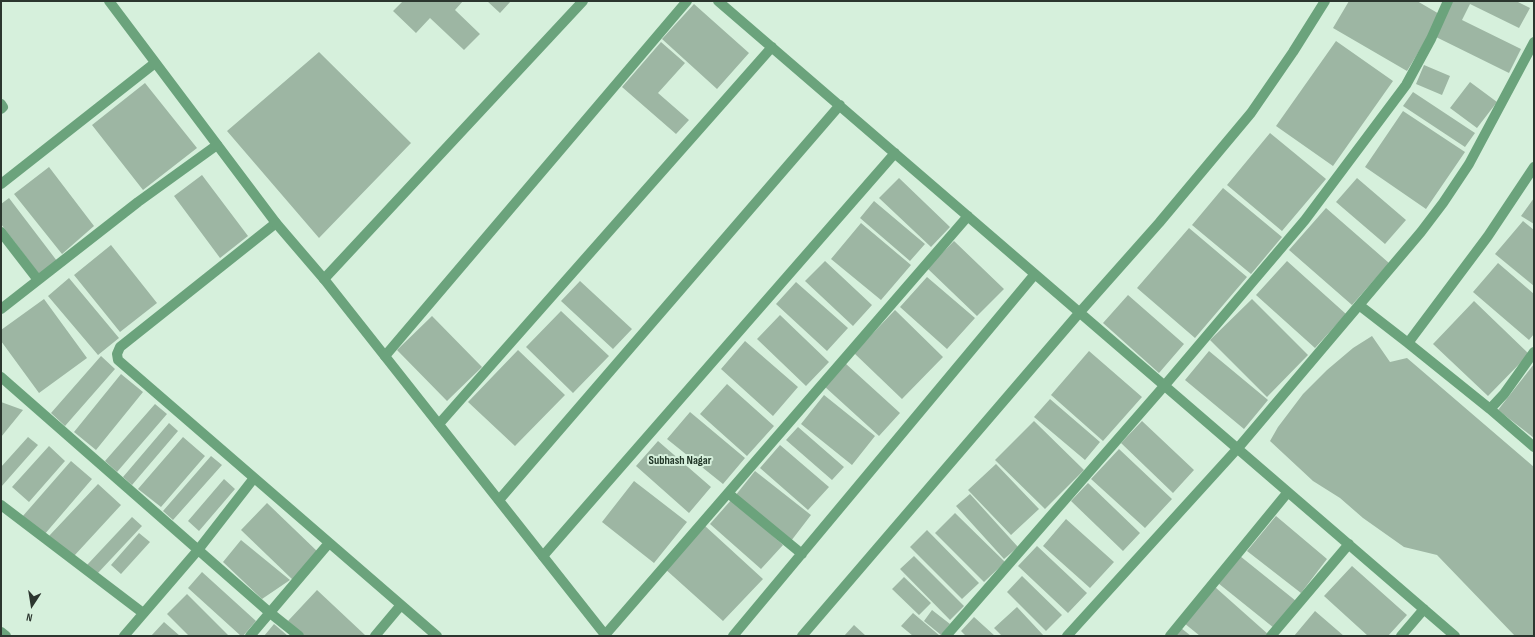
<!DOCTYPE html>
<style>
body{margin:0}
#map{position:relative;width:1535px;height:637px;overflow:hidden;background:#d6f0dc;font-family:"Sofia Sans Condensed",sans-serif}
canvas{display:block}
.frame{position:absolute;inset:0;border:2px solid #2c362f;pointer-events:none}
.north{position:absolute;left:12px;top:585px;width:40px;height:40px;-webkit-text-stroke:3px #d6f0dc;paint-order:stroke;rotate:192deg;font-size:11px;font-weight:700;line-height:16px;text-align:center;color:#2c362f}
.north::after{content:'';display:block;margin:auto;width:14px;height:18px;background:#2c362f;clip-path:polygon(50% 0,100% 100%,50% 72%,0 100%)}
</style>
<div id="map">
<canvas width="1535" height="637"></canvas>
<div class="frame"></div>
<div class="north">N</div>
</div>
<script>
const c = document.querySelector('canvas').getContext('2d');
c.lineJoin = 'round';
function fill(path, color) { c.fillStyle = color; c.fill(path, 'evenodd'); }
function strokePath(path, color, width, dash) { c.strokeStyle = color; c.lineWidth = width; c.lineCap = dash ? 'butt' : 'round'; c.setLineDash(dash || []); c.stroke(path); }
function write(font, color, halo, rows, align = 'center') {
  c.font = font + ' "Sofia Sans Condensed",sans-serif'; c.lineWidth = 4; c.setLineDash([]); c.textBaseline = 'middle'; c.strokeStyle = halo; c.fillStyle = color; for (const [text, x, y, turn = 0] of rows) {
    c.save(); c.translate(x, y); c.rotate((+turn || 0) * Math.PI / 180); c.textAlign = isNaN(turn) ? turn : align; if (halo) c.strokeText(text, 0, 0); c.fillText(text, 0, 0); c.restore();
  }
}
const building = new Path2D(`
 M403 1H463L455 10 480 34 464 50 430 18 416 33 393 11Z
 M487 1H511L500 13Z
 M1349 1H1417L1441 15 1407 71 1333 28Z
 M1451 1H1516L1530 8 1519 28 1470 4 1462 20 1521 49 1509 73 1434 36Z
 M694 4 749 53 717 89 662 39Z
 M1336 41 1393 81 1333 166 1276 126Z
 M661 42 685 63 658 93 689 120 676 134 622 87Z
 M319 52 411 143 319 238 227 131Z
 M1424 65 1450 76 1442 95 1416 84Z
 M1470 82 1497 102 1477 128 1450 108Z
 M145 83 197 148 143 190 92 125Z
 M1413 92 1475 133 1465 147 1403 106Z
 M1403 111 1465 152 1426 209 1365 167Z
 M1270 133 1326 179 1282 231 1227 185Z
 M49 167 94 226 62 254 14 194Z
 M202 175 248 236 220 258 174 196Z
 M899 178 950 227 931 247 879 198Z
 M1357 178 1406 220 1385 244 1336 202Z
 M1223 188 1282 237 1251 274 1192 225Z
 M9 198 57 261 39 274 1 224V204Z
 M1534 198V224L1521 216Z
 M874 201 925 244 910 261 860 218Z
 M1326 208 1389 263 1352 305 1289 250Z
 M1523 221 1534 230V286L1495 254Z
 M861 223 911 265 881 300 831 259Z
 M1189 228 1247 277 1195 338 1137 288Z
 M954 241 1004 289 977 316 927 268Z
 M111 245 157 303 120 332 74 275Z
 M825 261 872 305 853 326 805 281Z
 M1287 261 1346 314 1315 348 1256 295Z
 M1498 263 1534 294V334L1529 340 1473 292Z
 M927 277 975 318 947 349 900 307Z
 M69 278 119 338 98 355 48 296Z
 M580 281 632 329 613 349 561 301Z
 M796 282 848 328 827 351 776 304Z
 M1128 295 1184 344 1159 373 1103 323Z
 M44 299 87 358 39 393 1 341V330Z
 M1252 299 1308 355 1267 397 1210 340Z
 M1474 301 1529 354 1488 396 1433 344Z
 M895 310 943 357 902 399 854 353Z
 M561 311 609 356 573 393 526 347Z
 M780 315 829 362 806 386 757 339Z
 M432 316 482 367 447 401 397 350Z
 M1372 336 1390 362 1407 358 1534 467V636H1515L1437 555 1404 547 1363 518 1340 498 1313 481 1270 441 1278 427 1303 394 1327 370 1353 348Z
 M745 341 798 387 773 416 721 369Z
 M518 350 565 395 515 446 468 402Z
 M1089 351 1142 397 1103 441 1051 395Z
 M1209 351 1268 400 1244 429 1185 380Z
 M101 356 115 369 65 426 51 413Z
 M845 363 900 413 879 436 824 386Z
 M1534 364V438L1498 410Z
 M121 374 143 392 96 450 74 432Z
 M727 384 774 426 747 456 700 414Z
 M824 395 875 436 852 465 801 424Z
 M1050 399 1100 442 1085 460 1034 417Z
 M1 402 23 410 1 437Z
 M155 404 167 414 117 472 105 461Z
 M690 412 745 458 723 484 667 439Z
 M1034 421 1084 470 1045 509 995 460Z
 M1142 421 1194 470 1173 493 1121 443Z
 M169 423 178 431 132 485 123 477Z
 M798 427 844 467 832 480 786 440Z
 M28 437 38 445 1 487V467Z
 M183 437 205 456 161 507 138 489Z
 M658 441 711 487 689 513 636 466Z
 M780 445 829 487 808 510 760 468Z
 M49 446 65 461 29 502 12 487Z
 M1119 449 1172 499 1145 528 1091 479Z
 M211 456 222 465 173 520 163 511Z
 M71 461 92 479 44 535 22 517Z
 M996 464 1039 509 1011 535 968 490Z
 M755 471 811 515 791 541 735 496Z
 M224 479 235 489 199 531 188 521Z
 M634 481 687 522 654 563 602 522Z
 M1088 483 1140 533 1123 551 1071 501Z
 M98 484 121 505 74 556 49 536Z
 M970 494 1018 547 1004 559 956 506Z
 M732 499 783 545 761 569 710 524Z
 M267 503 319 553 293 580 241 530Z
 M955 513 1005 562 984 582 935 533Z
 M1276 516 1327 559 1301 593 1247 551Z
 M132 517 142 526 97 574 87 565Z
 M1066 519 1114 562 1090 588 1043 546Z
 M704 525 763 579 723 621 664 568Z
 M927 530 979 583 962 599 910 547Z
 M139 533 150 542 121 574 111 565Z
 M241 540 290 580 262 599 223 562Z
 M1037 546 1087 593 1068 613 1018 566Z
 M914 556 964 606 950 620 900 569Z
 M1240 556 1296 601 1274 628 1218 583Z
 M1352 566 1407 615 1388 636H1368L1324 596Z
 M202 572 256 621 243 636H241L188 588Z
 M1022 576 1062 615 1046 631 1007 592Z
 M904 577 931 603 919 615 892 589Z
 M1215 587 1269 635 1267 636H1200L1184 623Z
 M317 590 365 635 363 636H304L288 621Z
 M187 594 229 636H189L167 614Z
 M1017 607 1044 636H1002L994 628Z
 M932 610 950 624 941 635 924 621Z
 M1315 611 1344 636H1294Z
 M913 613 940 636H913L901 626Z
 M974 617 995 636H966L961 631Z
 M164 622 180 636H151Z
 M274 624 288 636H264Z
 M854 625 866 636H844Z
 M1181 628 1191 636H1174Z`);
const service = new Path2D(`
 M1 104 3 107 1 109`);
const minor = new Path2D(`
 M718 1 1455 636
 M1 184 155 63
 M276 223 120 347 117 354 118 360 437 636
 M1 232 38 280
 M324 279 583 1
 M1359 305 1408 343
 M1 309 138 202 217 145
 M1534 352 1504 394 1490 409 1534 447
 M385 356 687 1
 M1 377 269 612 299 636
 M1490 409 1408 343 1488 236 1534 167
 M439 424 772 47
 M728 493 802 554
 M499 500 840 105
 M1 505 143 613
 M543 556 895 153
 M1 632 6 636
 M605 635 968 216
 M124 636 198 550 254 478
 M250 636 329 543
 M375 636 401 605
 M733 636 1035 274
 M802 636 1080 312 1159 223 1251 113 1293 52 1325 1
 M946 636 1165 385 1305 220 1406 85 1431 39 1448 1
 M1067 636 1238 448 1421 232 1443 203 1469 164 1534 42
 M1170 636 1288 492
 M1271 636 1349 544
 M1401 636 1424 609`);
const tertiary = new Path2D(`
 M109 1 276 223 324 279 606 636`);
const neighbourhoodNames = [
 ["Subhash Nagar",680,461]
];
fill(building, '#9db6a3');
strokePath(service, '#6ba37c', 10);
strokePath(minor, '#6ba37c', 10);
strokePath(tertiary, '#6ba37c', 10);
write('bold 12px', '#213627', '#d6f0dc', neighbourhoodNames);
</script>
